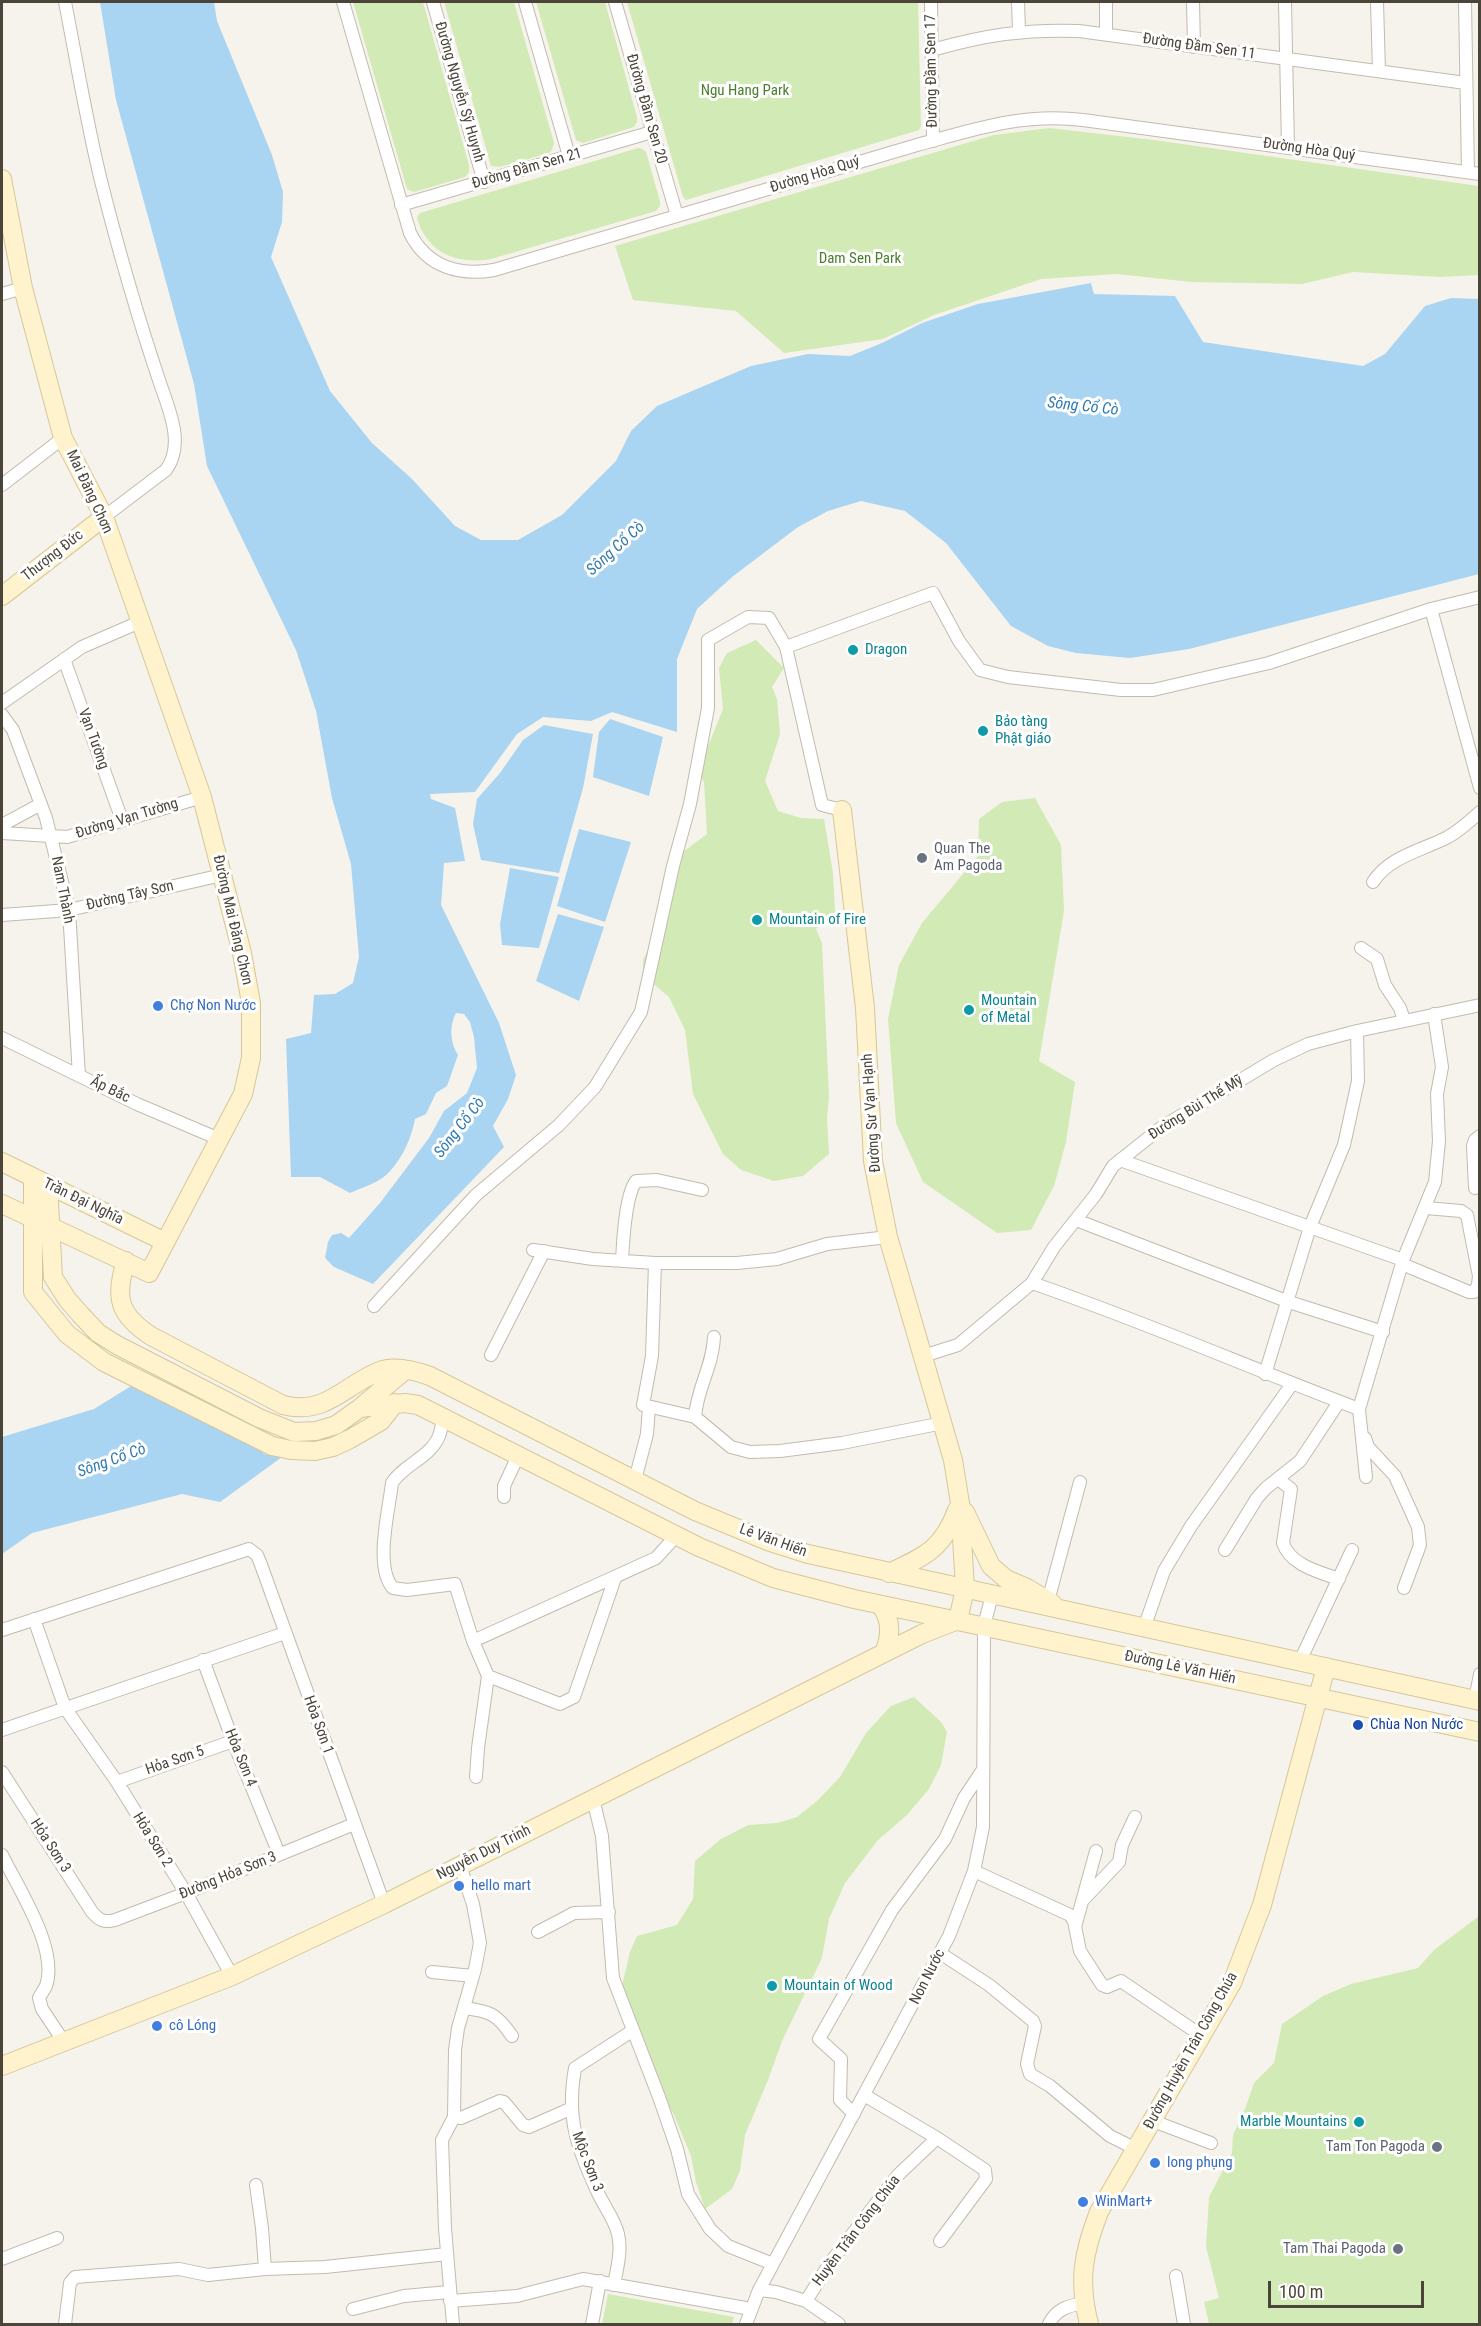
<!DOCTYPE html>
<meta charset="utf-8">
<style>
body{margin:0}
#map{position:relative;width:1481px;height:2326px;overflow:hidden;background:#f6f3ec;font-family:"Roboto Condensed",sans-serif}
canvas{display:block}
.frame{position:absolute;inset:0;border:3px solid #4b4439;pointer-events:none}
.scale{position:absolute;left:1268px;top:2281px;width:156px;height:27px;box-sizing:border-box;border:3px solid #4b4439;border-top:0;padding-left:8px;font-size:18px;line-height:21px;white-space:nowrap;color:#4b4439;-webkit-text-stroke:4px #fff;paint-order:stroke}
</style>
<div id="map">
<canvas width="1481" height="2326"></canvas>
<div class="frame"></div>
<div class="scale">100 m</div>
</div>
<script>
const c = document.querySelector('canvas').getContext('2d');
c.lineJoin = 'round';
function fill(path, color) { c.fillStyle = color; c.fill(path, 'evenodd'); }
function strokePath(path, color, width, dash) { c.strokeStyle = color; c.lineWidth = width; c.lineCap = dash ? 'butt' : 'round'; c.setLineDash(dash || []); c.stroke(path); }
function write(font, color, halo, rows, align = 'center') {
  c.font = font + ' "Roboto Condensed",sans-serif'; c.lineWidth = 6; c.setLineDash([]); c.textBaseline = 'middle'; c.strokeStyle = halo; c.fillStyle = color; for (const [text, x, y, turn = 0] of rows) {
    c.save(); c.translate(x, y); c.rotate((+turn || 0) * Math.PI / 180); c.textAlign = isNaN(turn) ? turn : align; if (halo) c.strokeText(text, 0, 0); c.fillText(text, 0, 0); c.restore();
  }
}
const green = new Path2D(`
 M353 2H423L469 165V172L465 177 414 192 407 189Z
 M444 2H514L554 143 552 150 549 153 500 167 491 166Z
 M536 2H605L637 117V122L634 127 583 143 576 140Z
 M627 2H918L921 126 919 130 686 200 683 197Z
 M1049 128 1154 140 1479 186V275L1440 277 1353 272 1302 284 1191 282 1117 274 1041 279 934 315 883 339 784 353 736 311 633 300 615 246 994 135Z
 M638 148 643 149 646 152 660 201V206L656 211 491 259C457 265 427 253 417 218L420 213Z
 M756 640 784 668 772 687 777 699 780 734 765 781 778 811 801 818 824 819 833 873 835 912 816 929 822 943 829 1097 827 1117 829 1154 803 1176 774 1181 741 1170 723 1154 693 1094 685 1030 669 997 643 975V960L663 919 683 852 707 834 704 782 698 771 723 709 719 668 727 653Z
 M1035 798 1061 845 1064 911 1039 1061 1075 1082 1066 1142 1054 1186 1031 1230 997 1233 923 1182 896 1123 888 1019 899 965 922 923 978 856 979 819 1002 802Z
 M914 1697 941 1722 947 1732 941 1765 929 1789 907 1815 878 1840 845 1883 829 1919 822 1958 782 2041 768 2080 745 2135 740 2171 732 2189 705 2209 696 2182 691 2156 674 2115 648 2068 620 1994 630 1952 637 1936 677 1925 693 1899 695 1861 721 1839 748 1825 777 1823 797 1817 817 1801 840 1777 866 1733 891 1706Z
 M1479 1916V2324H1209L1204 2302 1219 2298 1206 2247 1209 2197 1232 2153 1233 2135 1245 2109 1254 2083 1274 2063 1282 2024 1323 1996 1351 1984 1418 1968 1434 1950Z
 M608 2294 734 2317 732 2324H602Z`);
const water = new Path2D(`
 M100 2H214L217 21 272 155 283 192 282 222 271 257 330 391 372 443 412 479 455 526 481 540H518L562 515 616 461 631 431 657 406 751 366 808 354 850 356 882 343 922 323 978 304 1091 283 1094 294 1175 296 1203 342 1363 366 1385 354 1425 306 1451 298 1479 299V574L1189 649 1130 658 1076 653 1048 646 1011 626 946 543 905 511 861 501 828 511 798 527 732 577 697 609 677 659V732L612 712 591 721 543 717 517 734 475 792 430 794 431 799 455 808 465 861 444 863 441 905 499 1023 516 1075 508 1099 493 1126 504 1147 373 1284 334 1267 325 1258 328 1242 332 1235 341 1233 349 1238 380 1203 429 1138 444 1111 467 1093 477 1068 474 1037 470 1022 464 1014 456 1013C449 1026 450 1043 458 1055L447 1086 436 1093 426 1114 415 1119C412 1136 403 1157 391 1170 382 1182 363 1187 350 1193L320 1177H291L286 1039 311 1033 314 995 335 994 353 983 359 957 351 864 332 798 316 711 296 650 207 466 194 384 116 100Z
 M610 719 663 737 649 796 593 777 599 732Z
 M544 725 593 734 583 788 559 873 481 860 473 824 477 799 500 773 523 740Z
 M579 829 631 842 605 922 557 906Z
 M510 868 559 877 539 948 502 945 500 924Z
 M558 914 604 927 579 1001 536 981Z
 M136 1383 253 1442 264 1454 282 1457 220 1502 182 1494 32 1533 2 1554V1437L94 1409Z`);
const street = new Path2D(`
 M65 2C77 63 87 125 102 185 119 252 138 318 160 383 169 410 185 444 166 470L104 517
 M343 2 410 233C427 267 459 276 494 270L917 145C976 129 1021 113 1083 120L1480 174
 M433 2 484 182
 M525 2 569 156
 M615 2 677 216
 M931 2 933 141
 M1018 2 1019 31
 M1106 2V34
 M1193 2 1194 47
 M1285 2 1288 147
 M1377 2 1379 71
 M1465 2 1468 172
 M932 50C985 35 1024 29 1079 31L1466 83
 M401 205 652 132
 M2 294 23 288
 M2 485 63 438
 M1431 609 1480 788
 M786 647 933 593 959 641 980 670 1008 677 1121 690H1153L1269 663 1431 609 1480 597
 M64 659 122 820
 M2 703 82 647 142 621
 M2 715 13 730 46 818 69 910 79 1076
 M2 825 41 804
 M2 833 67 837 202 797
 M1373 882C1389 857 1420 851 1446 838 1458 832 1469 822 1480 812
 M2 915 69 910 222 875
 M1361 948 1377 959 1385 985 1400 1008 1404 1020
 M2 1038 137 1104 219 1139
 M1120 1160 1403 1260
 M1475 1188 1473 1146 1475 1140 1480 1136
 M1076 1220 1289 1302 1383 1332
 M533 1250 593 1259 655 1263H737L777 1259 827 1244 888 1237
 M622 1261C623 1242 625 1196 636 1181L657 1180 702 1190
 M655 1263 652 1356 643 1405 695 1417 731 1447 750 1452 780 1451 842 1443 943 1423
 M1402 1264 1469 1292H1474L1478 1285 1479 1276 1467 1215 1461 1211 1426 1208
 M1032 1283C1143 1321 1250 1368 1359 1409
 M374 1306 476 1195 559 1125 595 1087 641 1012 673 866 690 804 708 708V640L748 617 769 618 786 647 822 805 842 810
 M491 1355 544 1251
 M923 1356 958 1345 1032 1283 1054 1247 1096 1194 1113 1166 1162 1127 1274 1060 1308 1044 1357 1031 1480 1005
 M1265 1374 1310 1227 1344 1145 1358 1081 1357 1031
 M695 1417C697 1388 713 1366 714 1337
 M443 1418C442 1424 441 1431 439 1436 430 1458 404 1464 392 1483 389 1510 374 1567 393 1588L407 1590 455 1584 473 1641 488 1676 560 1704 574 1697 615 1578
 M1365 1438 1368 1447 1395 1476 1418 1527 1420 1545 1404 1588
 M1366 1477 1359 1409 1403 1260 1435 1182 1439 1141 1437 1094 1442 1067 1434 1014
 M1278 1479 1291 1489 1283 1543C1290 1565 1319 1572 1339 1579
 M635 1480 647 1434 649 1407
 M504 1497V1486L518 1456
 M1225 1550 1257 1498 1266 1488 1300 1461 1339 1402
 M1048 1601 1080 1482
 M34 1619 65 1708 117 1782 186 1893 232 1976
 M1144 1628 1164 1571 1191 1526 1292 1384
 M2 1630 249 1549 257 1555 260 1562 384 1904
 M473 1641 656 1558 676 1536
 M203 1660 233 1741 279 1854
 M1300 1661 1352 1550
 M1475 1700 1480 1674
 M2 1730 285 1633
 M2 1772 92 1912C99 1920 104 1923 115 1920L186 1893 354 1824
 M476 1777 478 1748 488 1676
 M117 1782 233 1741
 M593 1799 602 1836 613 1978 659 2097 677 2149 688 2194 710 2229 728 2246 773 2264
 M2 1855C18 1888 59 1949 46 1986 44 1990 41 1994 39 1998L42 2009 64 2042
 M974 1871 1070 1915 1074 1921 1080 1951 1102 1985 1107 1987 1121 1981 1202 2036
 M1083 1900 1119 1862 1122 1845 1135 1817
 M1075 1927 1096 1851
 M538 1932 574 1913 609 1912
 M940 1953 989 1985 1033 2021 1035 2026 1027 2064 1030 2074 1050 2086 1110 2136 1136 2149
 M432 1972 473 1976
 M464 2008C490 2011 497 2014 512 2036
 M864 2095 937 2138 985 2170 986 2179 940 2241
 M854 2114 840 2100 841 2059 819 2039 892 1910 945 1839 964 1798 982 1771
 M454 2117 461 2118 500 2101 504 2102 523 2125 529 2127 570 2109
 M1153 2121 1211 2143
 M256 2185 262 2228 265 2269
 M2 2259 57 2238
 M1176 2276 1184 2324
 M614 2285C617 2269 622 2250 618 2234 615 2220 604 2206 598 2193 577 2148 566 2118 575 2068L632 2031
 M759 2290 776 2292 806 2301 839 2324
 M450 2301 517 2296 583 2279 751 2309
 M806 2301 830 2263 898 2175 937 2138
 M353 2309 404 2296 449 2292
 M65 2324 70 2283 75 2277 179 2269 208 2275 265 2269 325 2267 447 2254
 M453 2324 445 2228 442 2140 454 2117 455 2050 458 2028 475 1969 480 1943 473 1904 460 1866
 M592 2324 600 2281
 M746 2324 759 2290 949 1936 974 1871 983 1827 984 1626 992 1595
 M1049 2324C1056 2309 1068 2306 1083 2303`);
const secondary = new Path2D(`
 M2 179 23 288 63 438 104 517 202 797 242 953 251 1003V1058L243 1094 149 1273 2 1204
 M2 596 104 517
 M842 810 865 1008 873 1161 888 1237 953 1460 960 1503 965 1589 958 1620
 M2 1162 165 1242
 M33 1177V1292L67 1334 104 1362 272 1446 291 1450 315 1451 333 1447 350 1439 381 1421 395 1403
 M48 1185 53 1277 67 1299 80 1314 98 1333 117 1345 259 1418 294 1432 316 1431 336 1425 360 1408 405 1370
 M126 1261C114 1298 119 1315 151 1336L283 1405C326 1416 344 1385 380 1371 395 1365 416 1371 430 1376L695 1511 770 1542 808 1554 1480 1701
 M360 1408 405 1403 418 1405 699 1547 773 1578 854 1599 1480 1732
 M965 1512 991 1566 1006 1579 1027 1588 1052 1603
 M889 1573C925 1556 943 1549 957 1510
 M880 1605C892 1619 891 1636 884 1653
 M2 2066 232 1976 384 1904 884 1653 922 1634 958 1620
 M1089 2324C1078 2281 1083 2253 1099 2212L1232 1983 1262 1905 1326 1667`);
const markers = [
 [853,650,6,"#0f9aa8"],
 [983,731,6,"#0f9aa8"],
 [922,858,6,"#6b7280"],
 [757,920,6,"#0f9aa8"],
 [158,1006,6,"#3f7fe0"],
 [969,1010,6,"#0f9aa8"],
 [1358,1725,6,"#1a4fb4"],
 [459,1886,6,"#3f7fe0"],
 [772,1986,6,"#0f9aa8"],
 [157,2026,6,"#3f7fe0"],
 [1359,2122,6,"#0f9aa8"],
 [1437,2147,6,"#6b7280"],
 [1155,2163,6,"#3f7fe0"],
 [1083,2202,6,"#3f7fe0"],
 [1398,2249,6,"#6b7280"]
];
const streetNames = [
 ["Đường Đầm Sen 11",1199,47,8],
 ["Đường Đầm Sen 17",932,71,-91],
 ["Đường Nguyễn Sỹ Huynh",459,92,74],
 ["Đường Đầm Sen 20",646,109,74],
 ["Đường Hòa Quý",1309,150,8],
 ["Đường Đầm Sen 21",527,169,-16],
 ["Đường Hòa Quý",815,175,-17],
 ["Mai Đăng Chơn",89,492,65],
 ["Thượng Đức",53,556,-38],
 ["Vạn Tường",93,739,70],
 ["Đường Vạn Tường",127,819,-17],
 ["Nam Thành",62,890,79],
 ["Đường Tây Sơn",130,896,-13],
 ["Đường Mai Đăng Chơn",232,920,77],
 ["Ấp Bắc",110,1090,26],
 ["Đường Bùi Thế Mỹ",1196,1108,-32],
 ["Đường Sư Vạn Hạnh",872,1113,-94],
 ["Trần Đại Nghĩa",83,1202,26],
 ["Lê Văn Hiến",773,1541,20],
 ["Đường Lê Văn Hiến",1180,1668,12],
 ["Hỏa Sơn 1",318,1725,70],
 ["Hỏa Sơn 4",240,1758,68],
 ["Hỏa Sơn 5",175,1761,-19],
 ["Hỏa Sơn 2",152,1840,58],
 ["Hỏa Sơn 3",50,1846,57],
 ["Nguyễn Duy Trinh",484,1853,-27],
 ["Đường Hỏa Sơn 3",228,1876,-22],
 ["Non Nước",928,1977,-63],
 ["Đường Huyền Trân Công Chúa",1191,2051,-61],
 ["Mộc Sơn 3",587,2162,69],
 ["Huyền Trần Công Chúa",857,2231,-53]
];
const parkNames = [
 ["Ngu Hang Park",745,91],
 ["Dam Sen Park",860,259]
];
const cultureNames = [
 ["Dragon",865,650],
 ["Bảo tàng",995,722],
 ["Phật giáo",995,739],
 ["Mountain of Fire",769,920],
 ["Mountain",981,1001],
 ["of Metal",981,1018],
 ["Mountain of Wood",784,1986],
 ["Marble Mountains",1347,2122,"right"]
];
const worshipNames = [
 ["Quan The",934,849,"left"],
 ["Am Pagoda",934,866,"left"],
 ["Tam Ton Pagoda",1425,2147],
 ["Tam Thai Pagoda",1386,2249]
];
const shopNames = [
 ["Chợ Non Nước",170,1006],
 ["hello mart",471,1886],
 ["cô Lóng",169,2026],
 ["long phụng",1167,2163],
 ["WinMart+",1095,2202]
];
const transitNames = [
 ["Chùa Non Nước",1370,1725]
];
const waterNames = [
 ["Sông Cổ Cò",1083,407,6],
 ["Sông Cổ Cò",616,549,-42],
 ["Sông Cổ Cò",460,1128,-52],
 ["Sông Cổ Cò",112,1461,-20]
];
fill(green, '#d2eab5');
fill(water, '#a9d4f2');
strokePath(street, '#c2bbae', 14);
strokePath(secondary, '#d6c79b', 20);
strokePath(street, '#fff', 12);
strokePath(secondary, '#fff3cd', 18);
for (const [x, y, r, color] of markers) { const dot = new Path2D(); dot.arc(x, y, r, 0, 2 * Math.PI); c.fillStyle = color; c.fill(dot); strokePath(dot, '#fff', 2); }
write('15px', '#4b4439', '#fff', streetNames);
write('15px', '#4a7f2a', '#fff', parkNames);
write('15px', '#0d838f', '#fff', cultureNames, 'left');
write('15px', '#5b616d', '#fff', worshipNames, 'right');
write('15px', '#366cbe', '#fff', shopNames, 'left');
write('15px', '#164399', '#fff', transitNames, 'left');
write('italic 16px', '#2e7ab2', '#fff', waterNames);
</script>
